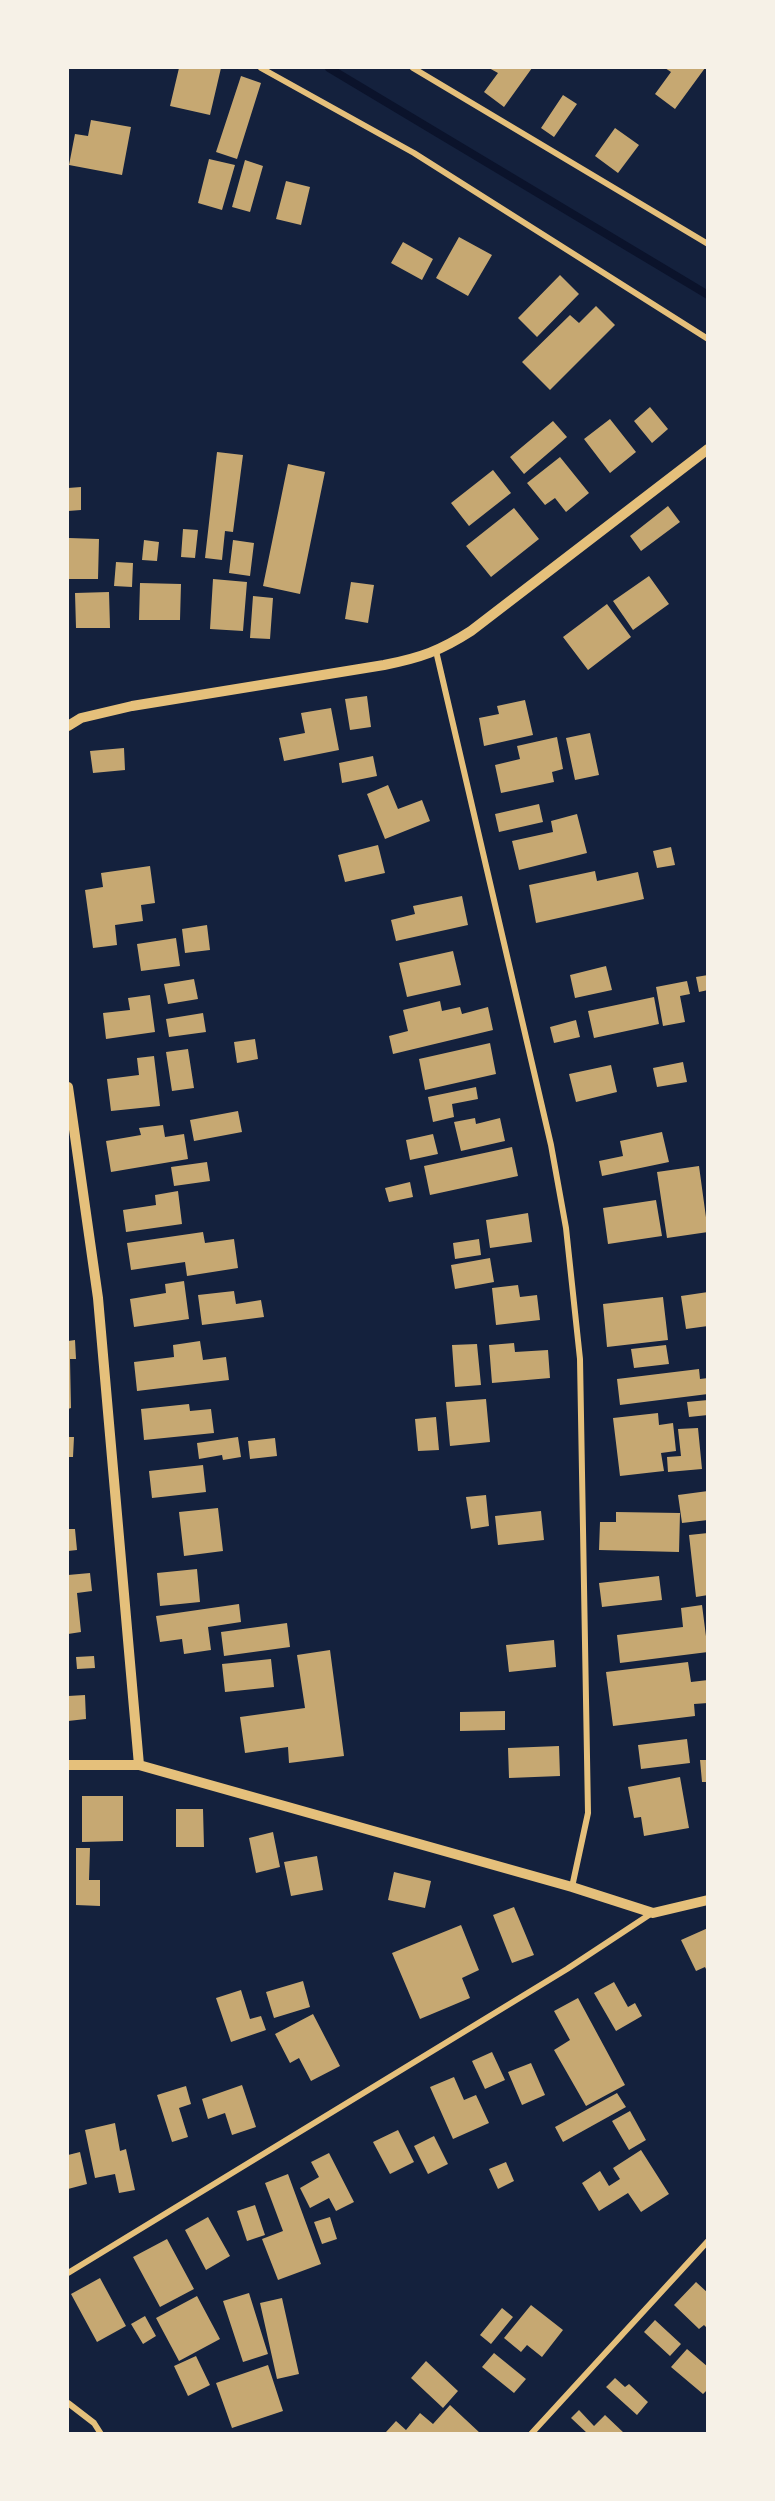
<!DOCTYPE html>
<style>
body{margin:0}
#map{position:relative;width:775px;height:2501px;overflow:hidden;background:#14213d;font-family:Rubik,sans-serif}
canvas{display:block}
.frame{position:absolute;inset:0;border:69px solid #f6f1e7;pointer-events:none}
</style>
<div id="map">
<canvas width="775" height="2501"></canvas>
<div class="frame"></div>
</div>
<script>
const c = document.querySelector('canvas').getContext('2d');
c.lineJoin = 'round';
function strokePath(path, color, width, dash) { c.strokeStyle = color; c.lineWidth = width; c.lineCap = dash ? 'butt' : 'round'; c.setLineDash(dash || []); c.stroke(path); }
function fill(path, color) { c.fillStyle = color; c.fill(path, 'evenodd'); }
const stream = new Path2D(`
 M329 68 708 295`);
const building = new Path2D(`
 M179 68H221L210 115 170 106Z
 M489 68H532L504 107 484 92 498 73Z
 M665 68H705L675 109 655 94 671 72Z
 M241 76 261 83 237 159 216 152Z
 M563 95 577 104 554 137 541 128Z
 M91 120 131 127 122 175 69 165 75 134 88 136Z
 M615 128 639 145 618 173 595 156Z
 M209 159 235 165 222 210 198 203Z
 M245 160 263 166 250 212 232 207Z
 M286 181 310 187 301 225 276 219Z
 M459 237 492 255 468 296 436 278Z
 M403 242 433 259 422 280 391 263Z
 M560 275 579 294 537 337 518 318Z
 M596 306 615 325 550 390 522 362 570 315 579 323Z
 M650 407 668 429 652 443 634 421Z
 M610 419 636 452 610 473 584 439Z
 M553 421 567 437 524 474 510 457Z
 M217 452 243 455 233 532 225 531 222 560 205 558Z
 M560 457 589 493 566 512 555 498 545 505 527 483Z
 M288 464 325 472 300 594 263 586Z
 M493 470 511 493 469 526 451 503Z
 M81 487V510L68 511V488Z
 M668 506 680 522 641 551 630 536Z
 M514 508 539 539 491 577 466 546Z
 M183 529 198 530 195 558 181 557Z
 M69 538 99 539 98 579H68Z
 M144 540 159 542 157 561 142 560Z
 M233 540 254 543 250 576 229 573Z
 M116 562 133 563 132 587 114 586Z
 M649 576 669 604 633 630 613 601Z
 M213 579 247 582 243 631 210 629Z
 M351 582 374 585 368 623 345 619Z
 M140 583 181 584 180 620H139Z
 M109 592 110 628H76L75 593Z
 M253 596 273 598 270 639 250 638Z
 M607 604 631 637 588 670 563 637Z
 M367 696 371 727 350 730 345 699Z
 M525 700 533 735 484 746 479 718 499 714 497 706Z
 M331 708 339 750 284 761 279 738 305 733 301 713Z
 M590 733 599 775 575 780 566 738Z
 M557 737 563 769 552 772 554 782 501 793 495 765 520 759 517 746Z
 M124 748 125 770 93 773 90 751Z
 M373 756 377 776 342 783 339 763Z
 M388 785 398 809 422 800 430 821 385 839 367 794Z
 M539 804 543 822 499 832 495 814Z
 M577 814 587 853 519 870 512 841 553 832 551 821Z
 M378 845 385 873 345 882 338 855Z
 M671 847 675 865 657 868 653 851Z
 M150 866 155 903 141 905 143 921 115 925 117 945 93 948 85 890 103 887 101 873Z
 M595 871 597 881 638 872 644 899 536 923 529 885Z
 M462 896 468 925 396 941 391 920 415 914 413 906Z
 M207 925 210 950 185 953 182 929Z
 M176 938 180 966 141 971 137 944Z
 M453 951 461 985 407 997 399 963Z
 M606 966 612 990 575 998 570 975Z
 M708 975V990L699 992 696 977Z
 M194 979 198 999 168 1004 164 984Z
 M687 981 690 994 680 996 685 1022 663 1026 656 987Z
 M150 995 155 1032 106 1039 103 1013 130 1010 128 998Z
 M654 997 659 1024 594 1038 588 1011Z
 M440 1001 442 1011 460 1007 462 1014 488 1007 493 1030 393 1054 389 1036 408 1031 403 1010Z
 M203 1013 206 1032 169 1037 166 1019Z
 M576 1020 580 1037 554 1043 550 1027Z
 M255 1039 258 1059 237 1063 234 1042Z
 M490 1043 496 1074 425 1090 419 1059Z
 M188 1049 194 1088 172 1091 166 1052Z
 M154 1056 160 1106 111 1111 107 1079 139 1075 137 1058Z
 M683 1062 687 1082 657 1087 653 1068Z
 M611 1065 617 1092 576 1102 569 1074Z
 M476 1087 478 1099 452 1104 454 1117 433 1122 428 1097Z
 M238 1111 242 1132 194 1141 190 1120Z
 M475 1118 476 1124 500 1118 505 1141 461 1151 454 1122Z
 M163 1125 165 1137 184 1134 188 1159 111 1172 106 1141 141 1135 139 1128Z
 M662 1132 669 1162 602 1176 599 1161 623 1156 620 1141Z
 M433 1134 438 1154 410 1160 406 1140Z
 M512 1147 518 1176 430 1195 424 1166Z
 M207 1162 210 1181 174 1186 171 1167Z
 M699 1166 708 1232 667 1238 657 1172Z
 M410 1182 413 1197 389 1202 385 1188Z
 M178 1191 182 1224 126 1232 123 1210 156 1205 155 1195Z
 M656 1200 662 1236 608 1244 603 1208Z
 M528 1213 532 1242 490 1248 486 1220Z
 M203 1232 205 1243 234 1239 238 1268 187 1276 185 1262 131 1270 127 1243Z
 M479 1239 481 1255 455 1259 453 1243Z
 M490 1258 494 1282 455 1289 451 1265Z
 M184 1281 189 1319 134 1327 130 1299 166 1293 165 1284Z
 M518 1285 520 1297 537 1295 540 1320 496 1325 492 1288Z
 M234 1291 236 1304 261 1300 264 1317 202 1325 198 1295Z
 M708 1292V1326L686 1329 681 1296Z
 M663 1297 668 1340 607 1347 603 1304Z
 M75 1340 76 1359H70L71 1408 68 1409V1341Z
 M200 1341 203 1360 226 1357 229 1380 137 1391 134 1362 174 1357 173 1345Z
 M514 1343 515 1352 548 1350 550 1378 492 1383 489 1345Z
 M477 1344 481 1385 455 1387 452 1345Z
 M666 1345 669 1364 634 1368 631 1349Z
 M699 1369 700 1379 708 1378V1394L620 1405 617 1379Z
 M486 1399 490 1442 450 1446 446 1402Z
 M708 1400V1415L689 1417 687 1402Z
 M189 1404 190 1411 211 1409 214 1433 144 1440 141 1409Z
 M658 1413 659 1425 673 1423 676 1451 661 1453 664 1471 620 1476 613 1418Z
 M436 1417 439 1450 418 1451 415 1419Z
 M698 1428 702 1469 668 1472 667 1457 681 1456 678 1429Z
 M68 1437H74L73 1457H68Z
 M238 1437 241 1457 223 1460 222 1455 199 1459 197 1443Z
 M275 1438 277 1456 250 1459 248 1441Z
 M203 1465 206 1492 152 1498 149 1471Z
 M708 1491V1520L682 1523 678 1495Z
 M486 1495 489 1526 471 1529 466 1497Z
 M218 1508 223 1551 184 1556 179 1512Z
 M541 1511 544 1540 498 1545 495 1516Z
 M616 1512 680 1513 679 1552 599 1550 600 1522H616Z
 M68 1529H75L77 1550 68 1551Z
 M708 1533V1595L696 1597 689 1535Z
 M197 1569 200 1602 160 1606 157 1573Z
 M90 1573 92 1591 77 1593 81 1632 68 1634V1575Z
 M659 1576 662 1600 602 1607 599 1583Z
 M239 1604 241 1622 208 1627 211 1650 184 1654 182 1639 160 1642 156 1616Z
 M702 1605 708 1652 620 1663 617 1635 683 1627 681 1608Z
 M287 1623 290 1647 224 1656 221 1632Z
 M554 1640 556 1667 509 1672 506 1645Z
 M330 1650 344 1756 289 1763 288 1747 245 1753 240 1717 305 1708 297 1655Z
 M94 1656 95 1668 77 1669 76 1657Z
 M271 1659 274 1687 225 1692 222 1664Z
 M688 1662 691 1682 708 1680V1703L694 1704 695 1716 613 1726 606 1672Z
 M85 1695 86 1719 68 1721V1696Z
 M505 1711V1730L460 1731V1712Z
 M687 1739 690 1763 641 1769 638 1745Z
 M559 1746 560 1776 509 1778 508 1748Z
 M700 1760H708V1782H702Z
 M680 1777 689 1828 644 1836 641 1817 634 1818 628 1787Z
 M82 1796H123V1841L82 1842Z
 M176 1809H203L204 1847H176Z
 M273 1832 280 1867 256 1873 249 1838Z
 M76 1848H90L89 1880H100V1906L76 1905Z
 M317 1856 323 1890 291 1896 284 1862Z
 M394 1872 431 1881 425 1908 388 1900Z
 M514 1907 534 1955 512 1963 493 1915Z
 M461 1925 479 1970 462 1978 470 1998 420 2019 392 1953Z
 M708 1928V1973L705 1967 696 1971 681 1940Z
 M303 1981 310 2007 274 2018 266 1992Z
 M614 1982 628 2007 635 2003 642 2016 616 2031 594 1993Z
 M241 1990 250 2019 261 2016 266 2030 231 2042 216 1998Z
 M578 1998 625 2085 586 2106 554 2050 570 2040 554 2011Z
 M313 2014 340 2066 311 2081 299 2058 290 2063 275 2034Z
 M492 2052 505 2080 485 2089 472 2061Z
 M531 2063 545 2095 522 2105 508 2072Z
 M454 2077 464 2100 476 2095 489 2123 453 2139 430 2087Z
 M242 2085 256 2127 232 2135 225 2113 208 2119 202 2099Z
 M186 2086 191 2104 179 2108 188 2137 172 2142 157 2095Z
 M617 2093 626 2107 563 2142 555 2127Z
 M630 2111 646 2140 629 2150 612 2121Z
 M115 2123 120 2151 126 2149 135 2190 119 2193 115 2174 95 2178 85 2130Z
 M398 2130 414 2162 390 2174 373 2142Z
 M434 2136 448 2164 428 2174 414 2146Z
 M641 2150 669 2194 641 2212 628 2193 599 2211 582 2183 600 2171 609 2186 620 2179 613 2168Z
 M80 2152 87 2184 68 2189V2155Z
 M329 2153 354 2202 336 2211 329 2198 310 2208 300 2188 319 2177 311 2162Z
 M506 2162 514 2181 498 2189 489 2169Z
 M288 2174 321 2264 278 2280 262 2239 283 2231 265 2183Z
 M255 2205 265 2235 247 2241 237 2211Z
 M208 2217 230 2256 206 2270 185 2230Z
 M330 2217 337 2239 322 2244 314 2222Z
 M167 2239 194 2289 160 2307 133 2257Z
 M100 2278 126 2326 97 2342 71 2294Z
 M696 2282 708 2293V2329L704 2325 699 2329 674 2305Z
 M249 2293 268 2354 243 2362 223 2301Z
 M197 2296 220 2339 179 2361 156 2318Z
 M282 2298 299 2374 277 2379 260 2303Z
 M531 2305 563 2330 542 2357 527 2345 521 2352 504 2338Z
 M502 2308 513 2317 491 2344 480 2335Z
 M145 2316 156 2336 143 2344 131 2324Z
 M655 2320 681 2344 670 2356 644 2332Z
 M687 2349 708 2367V2389L703 2394 671 2367Z
 M494 2353 526 2379 514 2393 482 2367Z
 M196 2356 210 2385 188 2396 174 2366Z
 M426 2361 458 2391 443 2408 411 2378Z
 M268 2365 283 2411 232 2428 216 2383Z
 M615 2378 625 2387 629 2384 648 2402 637 2415 606 2387Z
 M450 2405 480 2433 386 2432 396 2421 406 2430 420 2413 433 2424Z
 M579 2410 594 2426 605 2415 624 2433H587L571 2418Z`);
const minor = new Path2D(`
 M261 68 414 153 708 339
 M413 68 708 244
 M436 651 551 1145 566 1228 580 1359 588 1813 572 1887
 M68 2273 567 1969 652 1913
 M68 2403 94 2423 101 2434
 M531 2434 708 2241`);
const tertiary = new Path2D(`
 M68 726 81 718 132 706 384 665C420 658 440 651 471 631L708 449
 M68 1087 98 1298 139 1765
 M68 1765H139L572 1887 653 1913 708 1900`);
strokePath(stream, '#0b132b', 8);
fill(building, '#c6a872');
strokePath(minor, '#e5c07b', 6);
strokePath(tertiary, '#e5c07b', 10);
</script>
